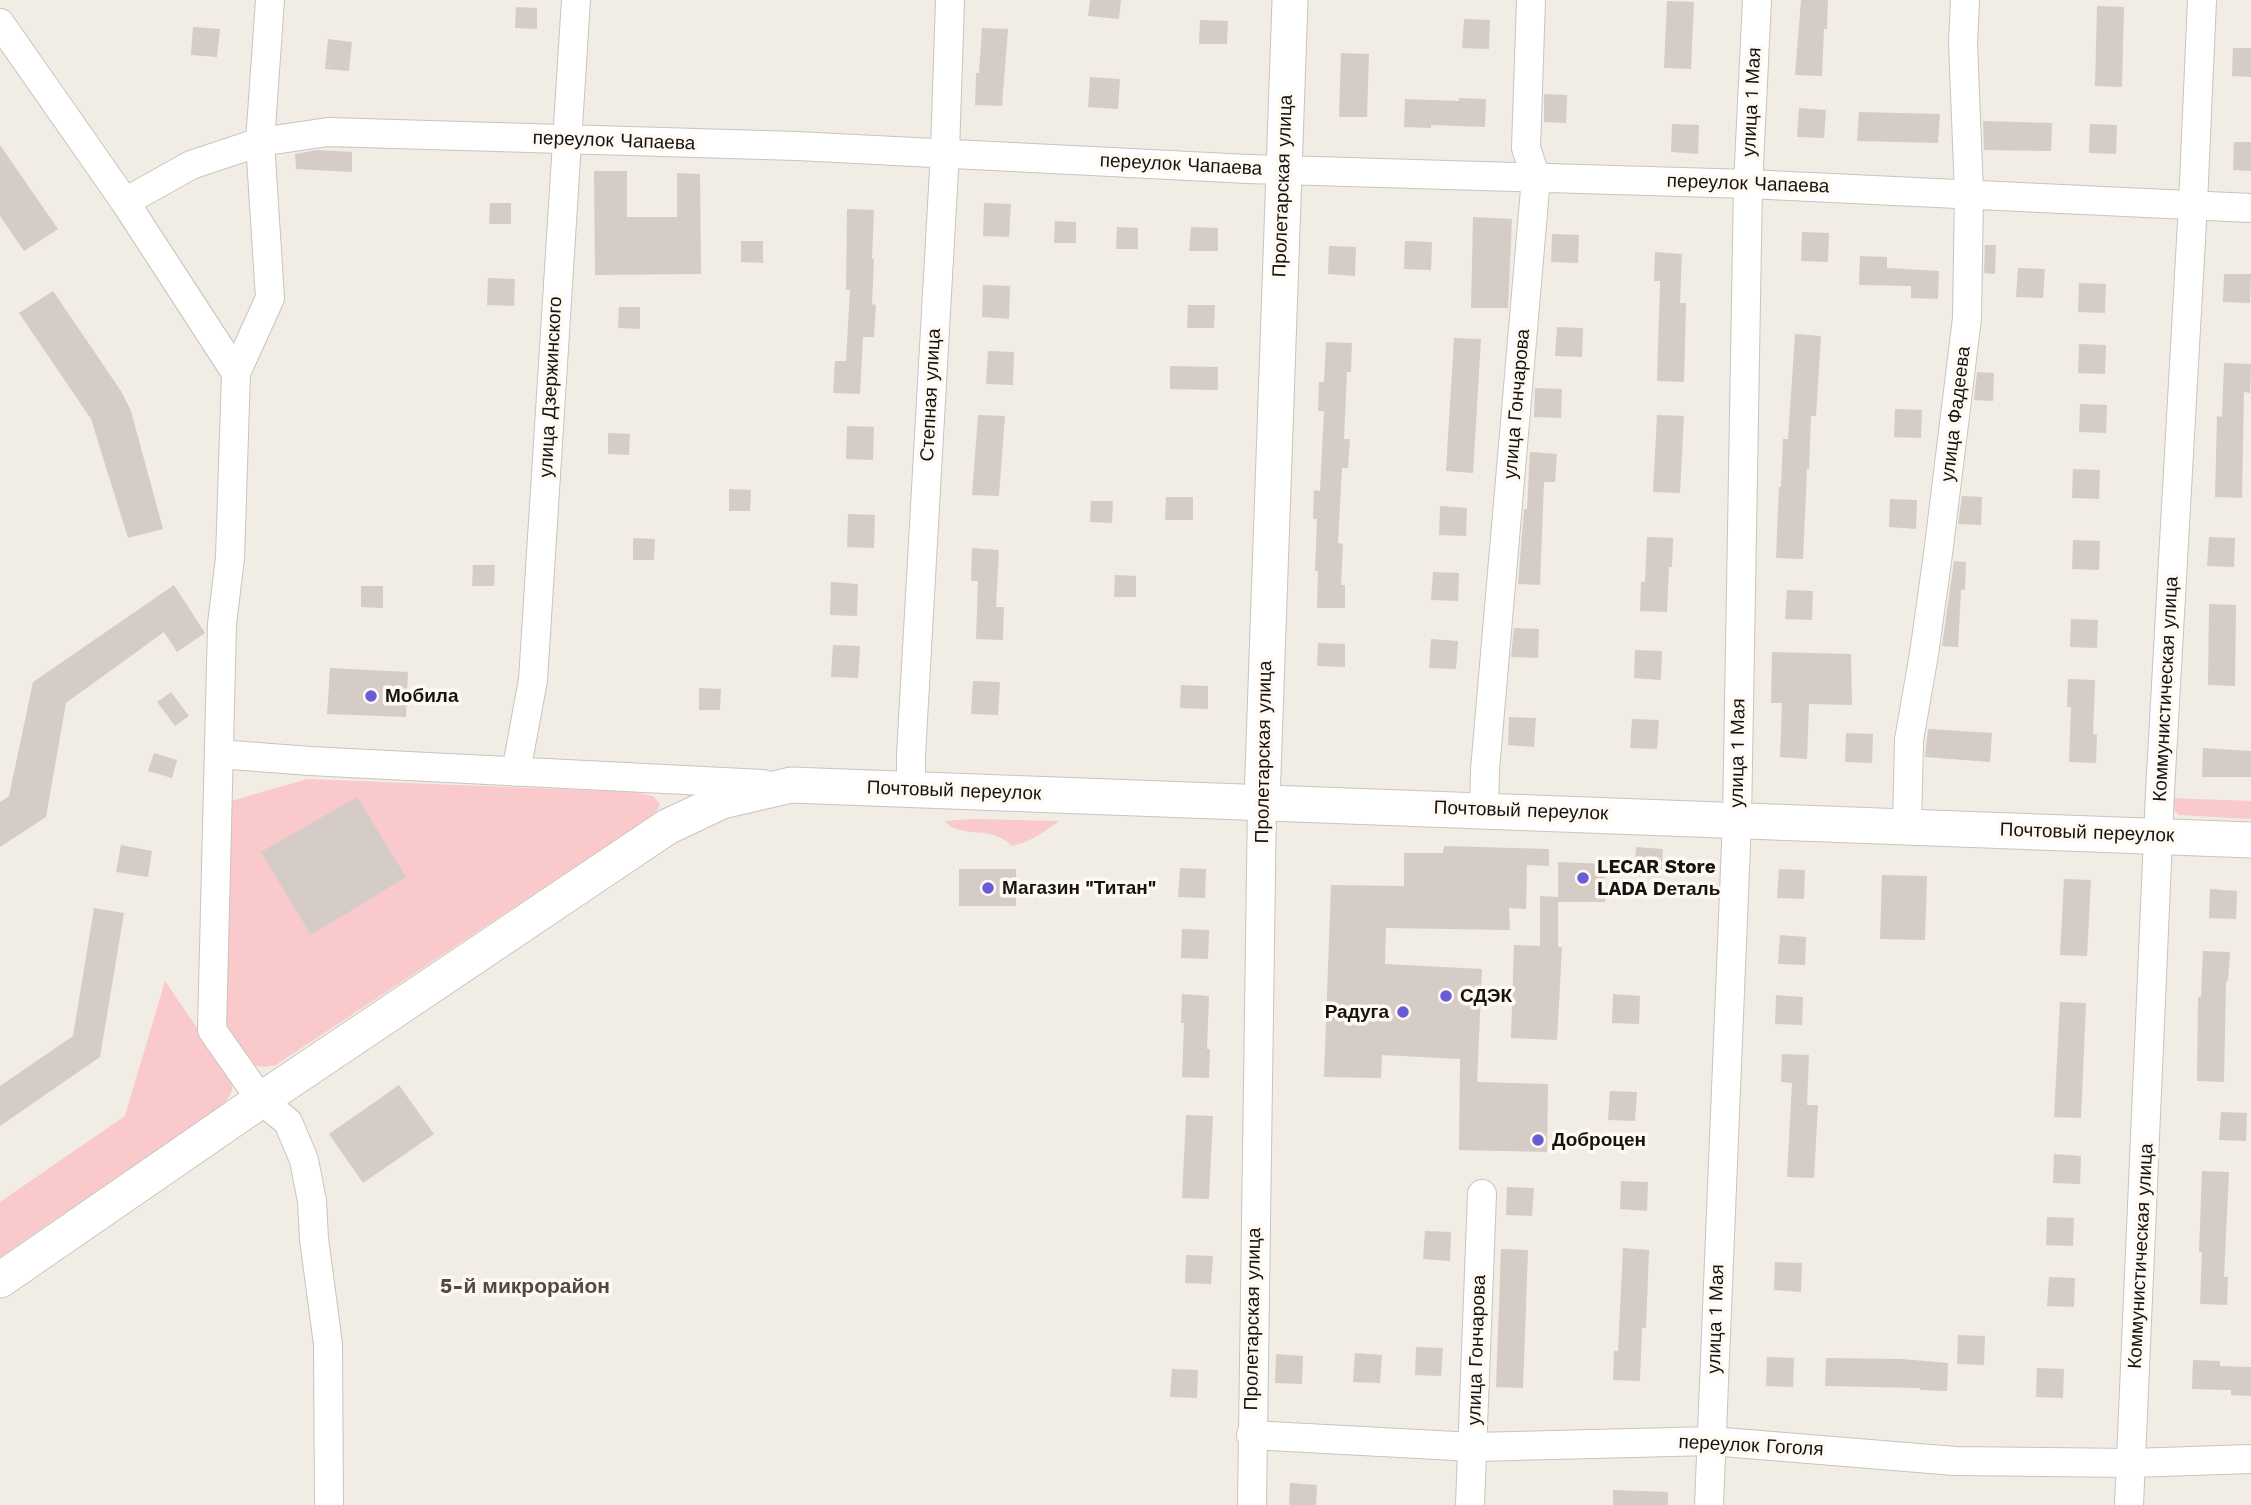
<!DOCTYPE html>
<meta charset="utf-8">
<style>
body{margin:0}
canvas{display:block;background:#f1ece4}
</style>
<canvas width="2251" height="1505"></canvas>
<script>
const c = document.querySelector('canvas').getContext('2d');
c.lineJoin = 'round';
function fill(path, color) { c.fillStyle = color; c.fill(path, 'evenodd'); }
function strokePath(path, color, width, dash) { c.strokeStyle = color; c.lineWidth = width; c.lineCap = dash ? 'butt' : 'round'; c.setLineDash(dash || []); c.stroke(path); }
function write(font, color, halo, rows, align = 'center') {
  c.font = font + ' "Work Sans",sans-serif'; c.lineWidth = 7; c.setLineDash([]); c.textBaseline = 'middle'; c.strokeStyle = halo; c.fillStyle = color; for (const [text, x, y, turn = 0] of rows) {
    c.save(); c.translate(x, y); c.rotate((+turn || 0) * Math.PI / 180); c.textAlign = isNaN(turn) ? turn : align; if (halo) c.strokeText(text, 0, 0); c.fillText(text, 0, 0); c.restore();
  }
}
const green = new Path2D(`
 M307 779 633 792 653 796 660 804 656 813 276 1065 264 1067 252 1065 223 1027 228 802Z
 M2169 798 2251 801V819L2179 815 2171 807Z
 M973 819 1059 821C1044 832 1030 842 1012 846 991 824 961 840 945 821Z
 M165 981 233 1081 232 1091 225 1103 0 1257V1202L125 1116Z`);
const building = new Path2D(`
 M1090 0H1121L1119 19 1088 16Z
 M1801 0H1828L1827 29H1824L1822 76 1795 75Z
 M1667 1 1694 2 1691 69 1664 68Z
 M2097 6 2124 7 2122 87 2095 86Z
 M516 7 537 8V29L515 28Z
 M1464 19 1490 20 1489 49 1462 48Z
 M1200 20 1228 21 1227 44H1199Z
 M193 27 220 29 217 57 191 55Z
 M982 28 1008 29 1002 106 975 105 976 73H979Z
 M328 39 352 42 349 71 325 69Z
 M2233 48H2251V77L2232 76Z
 M1341 53 1369 54 1367 117H1339Z
 M1090 77 1120 79 1118 109 1088 107Z
 M1544 94 1567 95 1566 123 1544 122Z
 M1459 98 1486 99 1485 127 1431 125V128L1404 127 1405 99 1459 101Z
 M1799 108 1826 110 1824 138 1797 137Z
 M1859 112 1940 114 1938 143 1857 141Z
 M1983 121 2052 123 2051 151 1984 150Z
 M1672 124 1699 125 1698 154 1671 152Z
 M2090 124 2117 125 2116 154 2089 153Z
 M2234 142H2251V171L2233 170Z
 M0 145 58 229 24 251 0 216Z
 M317 150 352 152V172L296 169 295 154Z
 M594 171H627V217H677V173L700 174 701 274 595 275Z
 M490 203H511V224H489Z
 M984 203 1011 204 1009 237 983 236Z
 M847 209 874 210 872 259H874L872 304 876 305 874 337H863L860 394 833 393 835 361H846L850 290H846Z
 M1473 217 1512 219 1508 308H1471Z
 M1055 221 1076 222V243H1054Z
 M1117 227 1138 228V249H1116Z
 M1191 227 1218 228V251H1189Z
 M1802 232 1829 233 1828 262 1801 261Z
 M1552 234 1579 235 1578 263 1551 262Z
 M741 241H763V263L741 262Z
 M1405 241 1432 242 1431 270 1404 269Z
 M1985 245H1996L1995 274 1984 273Z
 M1329 246 1356 247 1355 276 1328 274Z
 M1655 252 1682 254 1680 303H1686L1684 382 1657 381 1660 281H1654Z
 M1860 256 1887 257V268L1939 271 1938 299 1911 298V286L1859 285Z
 M2018 268 2045 269 2043 298 2016 297Z
 M2224 274H2251L2250 303 2223 302Z
 M488 278 515 279 514 306 487 305Z
 M2079 283 2106 284 2105 313 2078 312Z
 M983 285 1010 286 1009 319 982 317Z
 M53 291 121 391 131 411 163 529 128 538 91 419 19 313Z
 M1188 305H1215L1214 328H1187Z
 M619 307H640V329L618 328Z
 M1557 327 1583 328 1582 357 1555 356Z
 M1795 334 1821 336 1816 416H1811L1809 469H1807L1803 559 1776 558 1779 487H1781L1783 439H1788Z
 M1454 338 1481 339 1473 473 1446 471Z
 M1326 342 1352 343 1351 372H1347L1344 439H1350L1348 468H1342L1338 543 1343 544 1341 585H1345V608H1317L1318 571H1315L1317 519H1313L1314 490 1320 491 1324 411H1318L1319 382H1324Z
 M2079 344 2106 345 2105 374 2078 373Z
 M988 351 1014 352 1013 385 986 384Z
 M2224 363 2251 364 2250 393 2244 392 2242 498 2215 497 2217 416 2222 417Z
 M1170 366 1218 367V390L1170 389Z
 M1977 372 1994 373 1993 401 1974 400Z
 M1535 388 1562 389 1561 418 1534 417Z
 M2080 404 2107 405 2106 433 2079 432Z
 M1895 409 1922 410 1921 438 1894 437Z
 M978 415 1005 416 999 496 972 495Z
 M1657 415 1684 416 1680 493 1653 492Z
 M847 426 874 427 873 460 846 459Z
 M608 433 630 434 629 455 608 454Z
 M1530 452 1557 454 1555 482H1544L1540 585 1518 584 1524 509H1527Z
 M2073 469 2100 470 2099 499 2072 498Z
 M729 489 751 490 750 511H729Z
 M1962 496 1982 497 1981 525 1958 524Z
 M1166 497H1193V520H1165Z
 M1890 499 1917 500 1916 529 1889 527Z
 M1091 501H1113L1112 523 1090 522Z
 M1440 506 1467 508 1466 536 1439 535Z
 M848 514 875 515 874 548 847 547Z
 M1647 537 1673 538 1672 567H1669L1667 612 1640 611 1641 582H1645Z
 M2209 537 2235 538 2234 567 2207 566Z
 M633 538 655 539 654 560H633Z
 M2073 540 2100 541 2099 570 2072 569Z
 M972 548 999 550 996 607H1004L1003 640 976 639 978 581H971Z
 M1954 561 1966 562 1965 590H1961L1958 647 1942 646Z
 M473 565H495L494 586H472Z
 M1433 572 1459 573 1458 601 1431 600Z
 M1115 575 1136 576V597H1114Z
 M831 582 858 584 857 616 830 615Z
 M174 585 205 633 177 652 164 632 66 703 46 817 0 847V802L9 796 33 682Z
 M361 586H383V608L361 607Z
 M1787 590 1813 591 1812 620 1785 619Z
 M2209 604 2236 605 2235 686 2208 685Z
 M2071 619 2098 620 2097 648 2070 647Z
 M1514 628 1539 629 1538 658 1511 657Z
 M1431 639 1458 641 1456 669 1429 668Z
 M1318 643 1345 644V667L1317 666Z
 M833 645 860 646 858 678 831 677Z
 M1635 650 1662 651 1661 680 1634 678Z
 M1772 652 1851 654 1852 705 1809 704 1807 759 1780 757 1782 703H1771Z
 M330 668 408 672 406 717 327 714Z
 M2068 679 2095 680 2093 734 2097 735 2096 763 2069 762 2071 707H2067Z
 M973 681 1000 682 998 715 971 714Z
 M1181 685 1208 686V709L1180 708Z
 M699 688 721 689 720 710H699Z
 M171 692 189 716 175 726 157 702Z
 M1509 717 1536 718 1534 747 1508 745Z
 M1632 719 1659 720 1657 749 1630 748Z
 M1928 729 1992 733 1990 762 1925 757Z
 M1846 733 1873 734 1872 763 1845 762Z
 M2203 748 2251 751V777H2202Z
 M154 753 177 760 172 778 148 771Z
 M357 797 406 877 311 935 261 852Z
 M121 845 152 851 148 877 116 872Z
 M1444 846 1549 849V866L1527 865 1526 909 1509 908 1510 930 1386 928 1385 964 1482 969 1477 1082 1548 1084 1547 1152 1459 1150 1460 1059 1382 1055 1381 1078 1324 1077 1331 885 1404 886V853H1443Z
 M1636 847 1663 849 1661 877 1634 876Z
 M1558 862 1604 864 1605 902H1558V947H1562L1557 1040 1511 1038 1514 945 1540 946V896L1558 897Z
 M1180 868 1206 869 1205 898 1178 897Z
 M959 869H1016V906H959Z
 M1779 869 1805 870 1804 899 1777 898Z
 M1882 875 1927 876 1925 940 1880 939Z
 M2064 879 2091 880 2087 956 2060 955Z
 M2210 889 2237 891 2236 919 2209 918Z
 M94 908 124 913 100 1057 0 1126V1086L73 1036Z
 M1182 929 1209 930 1208 959 1181 958Z
 M1780 935 1806 937 1805 965 1778 964Z
 M2203 951 2230 952 2228 981H2226L2224 1082 2197 1081 2198 997H2201Z
 M1182 994 1209 996 1207 1049H1210L1209 1078 1182 1077 1184 1023H1181Z
 M1613 994 1640 996 1639 1024 1612 1023Z
 M1776 995 1803 997 1802 1025 1775 1024Z
 M2060 1002 2086 1003 2081 1118 2054 1117Z
 M1782 1054 1809 1055 1807 1105H1818L1814 1178 1787 1177 1792 1083 1781 1082Z
 M399 1085 434 1134 363 1183 329 1134Z
 M1610 1091 1637 1092 1635 1121 1608 1120Z
 M2221 1112 2247 1113 2246 1141 2219 1140Z
 M1186 1115 1213 1116 1209 1199 1182 1198Z
 M2054 1154 2081 1156 2080 1184 2053 1183Z
 M2202 1171 2229 1172 2224 1277H2228L2227 1305 2200 1304 2202 1252H2199Z
 M1621 1181 1648 1182 1647 1211 1620 1209Z
 M1507 1187 1534 1188 1532 1216 1506 1215Z
 M2047 1217 2074 1218 2073 1246 2046 1245Z
 M1425 1231 1451 1232 1450 1261 1423 1259Z
 M1623 1248 1649 1250 1646 1328H1642L1640 1381 1613 1380 1614 1351H1618Z
 M1501 1249 1528 1250 1523 1388 1496 1387Z
 M1186 1255 1213 1256 1211 1284 1185 1283Z
 M1775 1262 1802 1263 1801 1292 1774 1290Z
 M2049 1277 2075 1278 2074 1307 2047 1306Z
 M1958 1335 1985 1336 1984 1365 1957 1364Z
 M1416 1347 1443 1348 1441 1376 1415 1375Z
 M1355 1353 1382 1355 1380 1383 1353 1382Z
 M1276 1354 1303 1356 1302 1384 1275 1383Z
 M1767 1357 1794 1358 1793 1387 1766 1386Z
 M1826 1358 1902 1359 1948 1363 1947 1391 1920 1390V1388L1825 1386Z
 M2193 1360 2220 1361V1366L2251 1367V1396L2231 1395V1390L2192 1389Z
 M2037 1368 2064 1369 2063 1398 2036 1397Z
 M1172 1369 1198 1370 1197 1398 1170 1397Z
 M1290 1483 1317 1485 1316 1505H1289Z
 M1613 1490 1668 1492V1505H1613Z`);
const minor = new Path2D(`
 M0 23 125 202 236 373 230 558 222 624 212 1030 261 1100 288 1122 304 1160 312 1201 314 1239 328 1344 329 1505
 M125 202 191 165 260 142 328 132 797 146 1248 169 1748 184 2251 208
 M236 373 270 298 260 142 270 0
 M219 754 310 761 763 784
 M516 772 533 680 576 0
 M911 790V755L945 152 950 0
 M1484 810 1485 770 1536 178 1526 148 1531 0
 M1907 826 1909 740 1924 654 1938 554 1967 318 1969 193 1963 43 1965 0
 M1251 1435 1474 1447 1711 1441 1955 1461 2132 1463 2251 1459
 M1252 1505 1262 801
 M1470 1505 1482 1194
 M1709 1505 1737 820 1748 184 1757 0
 M2129 1505 2160 792 2193 204 2202 0`);
const major = new Path2D(`
 M1262 801 1290 0
 M0 1280 261 1100 667 827 722 801 791 785 2251 840`);
const markers = [
 [371,696,7,"#675dd6"],
 [1583,878,7,"#675dd6"],
 [988,888,7,"#675dd6"],
 [1446,996,7,"#675dd6"],
 [1403,1012,7,"#675dd6"],
 [1538,1140,7,"#675dd6"]
];
const streetNames = [
 ["улица 1 Мая",1752,102,-87],
 ["переулок Чапаева",614,141,2],
 ["переулок Чапаева",1181,165,3],
 ["переулок Чапаева",1748,184,2],
 ["Пролетарская улица",1283,186,-88],
 ["улица Дзержинского",551,387,-87],
 ["Степная улица",931,395,-87],
 ["улица Гончарова",1517,404,-85],
 ["улица Фадеева",1956,414,-83],
 ["Коммунистическая улица",2166,689,-87],
 ["Пролетарская улица",1264,752,-89],
 ["улица 1 Мая",1738,753,-89],
 ["Почтовый переулок",954,791,2],
 ["Почтовый переулок",1521,811,2],
 ["Почтовый переулок",2087,833,2],
 ["Коммунистическая улица",2141,1256,-87],
 ["Пролетарская улица",1253,1319,-89],
 ["улица 1 Мая",1716,1319,-88],
 ["улица Гончарова",1477,1350,-88],
 ["переулок Гоголя",1751,1446,3]
];
const poiNames = [
 ["Мобила",385,696],
 ["LECAR Store",1597,867],
 ["LADA Dеталь",1597,889],
 ["Магазин \"Титан\"",1002,888],
 ["СДЭК",1460,996],
 ["Радуга",1389,1012,"right"],
 ["Доброцен",1552,1140]
];
const neighbourhoodNames = [
 ["5-й микрорайон",525,1287]
];
fill(green, '#fac9cb');
fill(building, '#d5ccc8');
strokePath(minor, '#c9c4bc', 30);
strokePath(major, '#c9c4bc', 37);
strokePath(minor, '#fff', 28);
strokePath(major, '#fff', 35);
for (const [x, y, r, color] of markers) { const dot = new Path2D(); dot.arc(x, y, r, 0, 2 * Math.PI); c.fillStyle = color; c.fill(dot); strokePath(dot, '#fff9f2', 2.5); }
write('19px', '#161412', '#fff9f2', streetNames);
write('bold 19px', '#161412', '#fff9f2', poiNames, 'left');
write('bold 21px', '#4e4a43', '#fff9f2', neighbourhoodNames);
</script>
